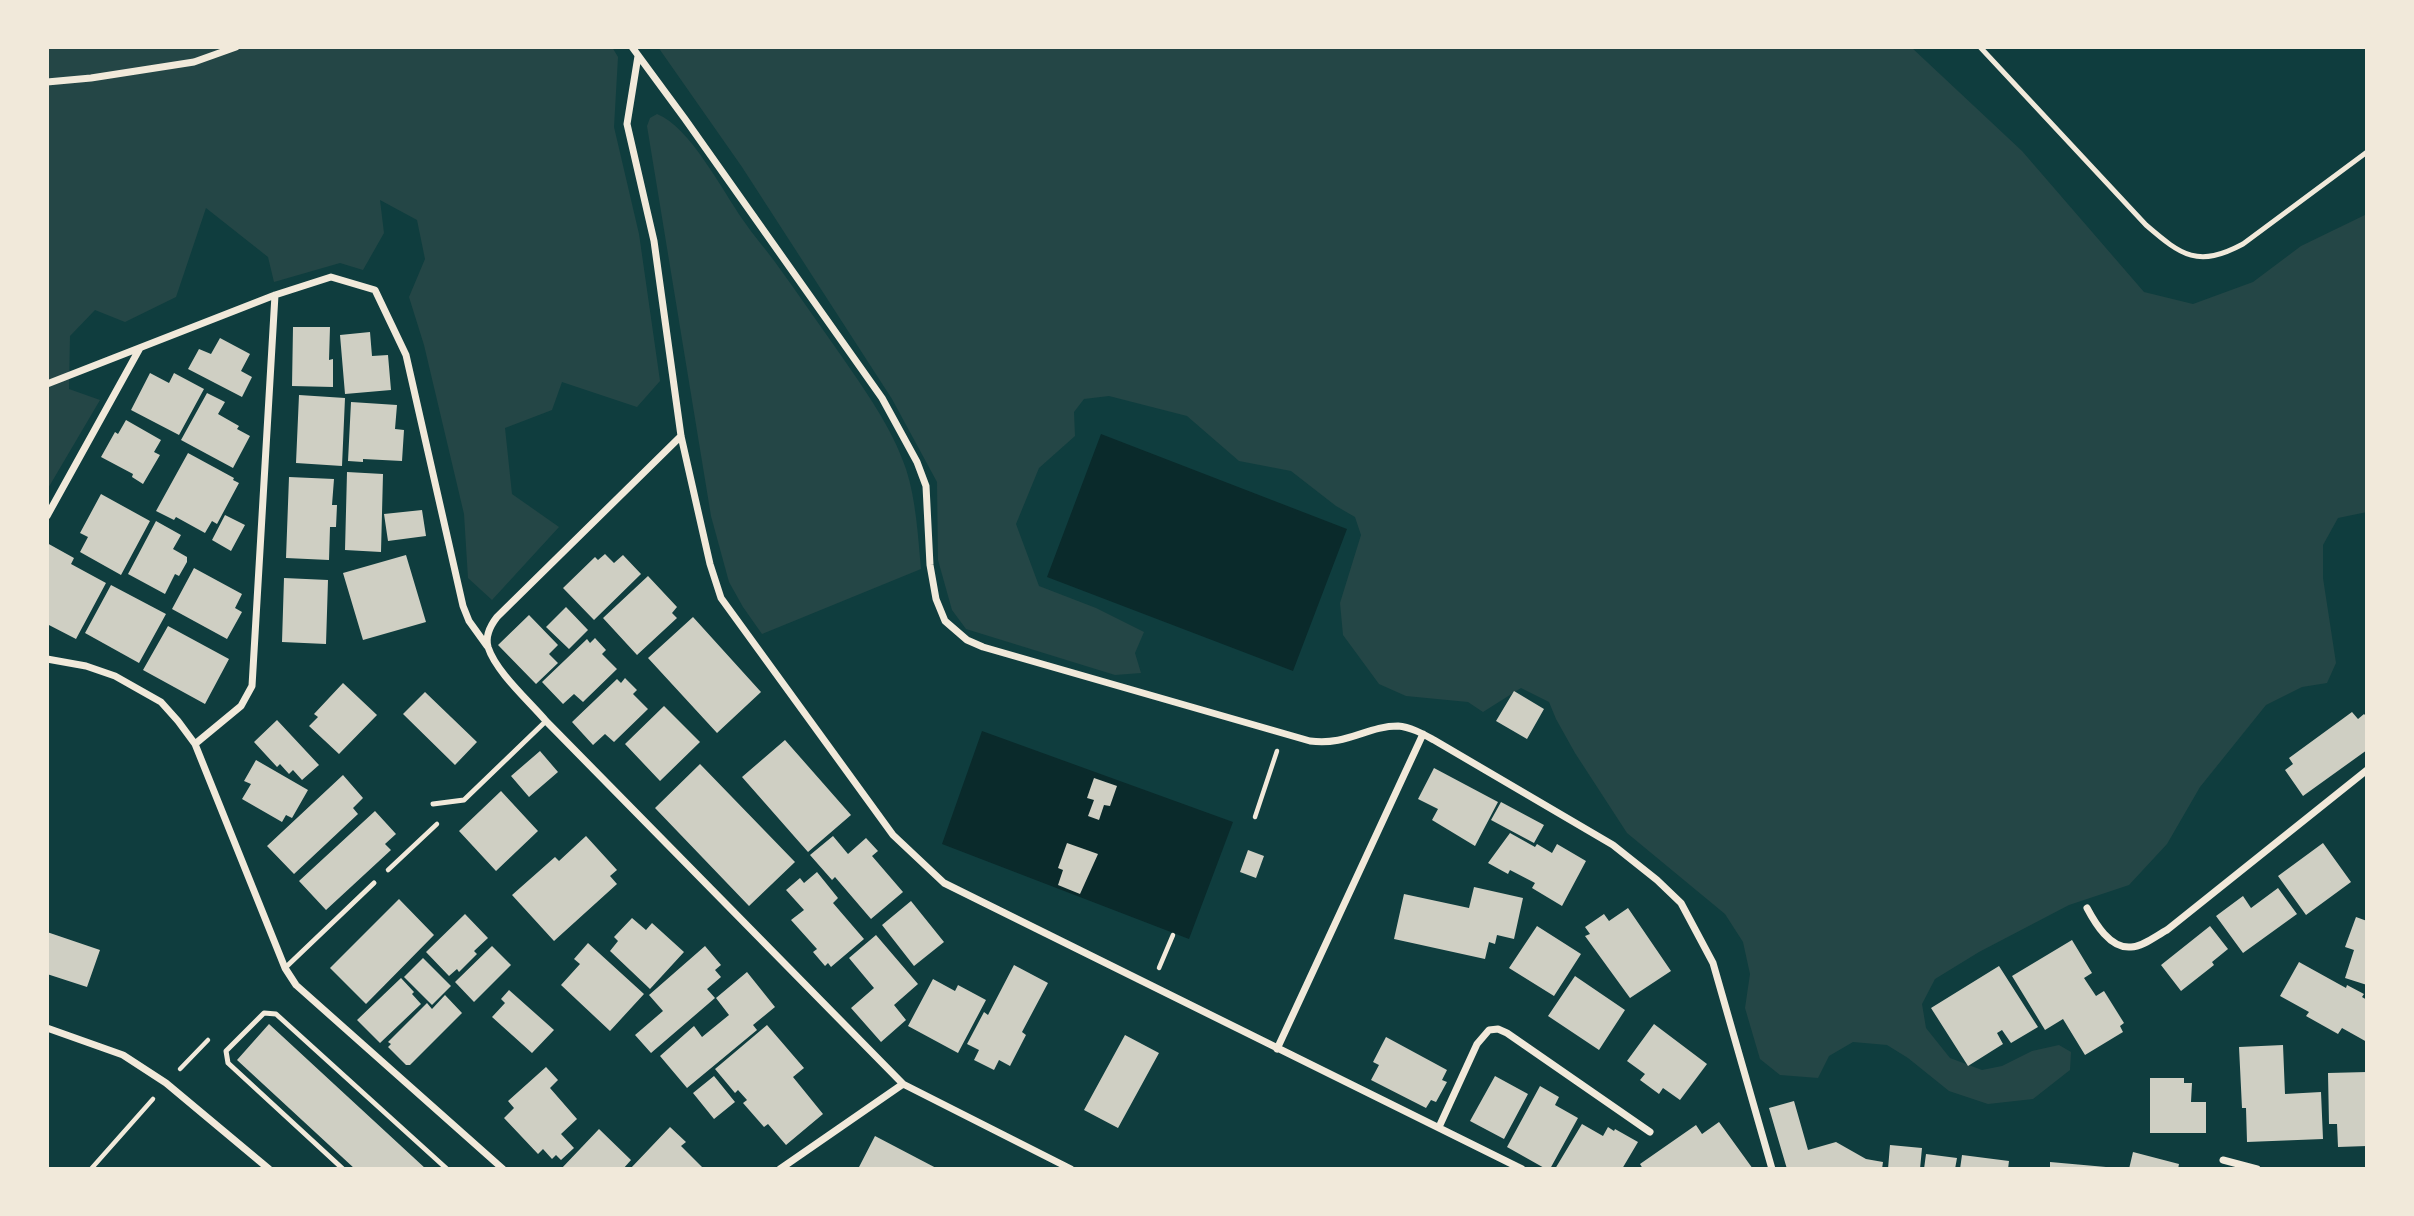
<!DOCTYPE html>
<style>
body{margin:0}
#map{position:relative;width:2414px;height:1216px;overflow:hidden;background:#0f3d3e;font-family:"Space Grotesk",sans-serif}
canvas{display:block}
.frame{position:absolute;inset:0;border:49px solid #f1e9da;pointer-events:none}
</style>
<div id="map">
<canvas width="2414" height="1216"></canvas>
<div class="frame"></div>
</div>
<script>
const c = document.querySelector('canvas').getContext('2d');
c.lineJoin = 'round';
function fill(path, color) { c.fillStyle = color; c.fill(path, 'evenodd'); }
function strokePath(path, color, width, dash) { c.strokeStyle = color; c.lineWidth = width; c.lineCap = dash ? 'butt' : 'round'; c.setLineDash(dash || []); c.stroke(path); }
const green = new Path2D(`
 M47 47H612L618 57 614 127 639 234 660 381 637 407 562 382 552 410 505 428 512 494 559 527 492 600 468 578 464 514 424 345 409 297 425 259 417 220 380 200 384 233 363 270 340 263 274 282 268 257 206 208 176 297 125 322 95 310 70 336 69 389 100 400 47 490Z
 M658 47H1911L2022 151 2144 292 2193 304 2253 282 2301 246 2367 214V512L2338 518 2323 545V578L2336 663 2327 683 2302 687 2266 705 2200 787 2167 844 2129 885 2069 905 1979 952 1935 979 1922 1004 1926 1028 1950 1058 1982 1070 2002 1066 2032 1051 2059 1045 2071 1052 2070 1070 2033 1099 1988 1104 1949 1091 1908 1058 1887 1045 1853 1042 1829 1056 1818 1078 1780 1075 1760 1059 1745 1008 1750 974 1743 942 1725 914 1627 833 1575 753 1556 719 1549 702 1521 688 1483 712 1468 702 1406 696 1379 684 1343 635 1340 603 1361 535 1355 517 1336 506 1291 471 1239 461 1187 416 1109 396 1084 399 1074 412 1075 436 1039 468 1016 524 1039 586 1096 608 1144 632 1135 653 1141 673 1115 675 966 629 952 610 938 560 937 482 892 399 742 167Z
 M657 114C690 127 722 190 743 220 753 235 765 248 775 262 797 292 818 323 840 354 864 389 892 427 906 469 916 500 918 536 921 569L762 634 743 607 729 582 711 516 647 126 650 118Z`);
const water = new Path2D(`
 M1101 434 1347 529 1293 671 1047 577Z
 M982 731 1233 822 1189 939 942 844Z`);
const building = new Path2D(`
 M293 327H330L329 360 333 359V387L292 386Z
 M370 332 372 356 388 355 391 390 345 394 340 335Z
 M220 338 250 354 241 371 252 377 242 397 188 369 199 349 211 354Z
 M150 373 169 383 174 373 204 389 179 435 131 410Z
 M207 393 225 402 218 414 239 426 237 429 250 436 233 468 181 440Z
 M299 395 345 398 342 466 296 463Z
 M351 402 397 405 395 429 404 430 402 461 363 459V462L348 461Z
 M126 420 161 440 154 452 160 455 143 484 132 477 133 474 101 457 115 432 118 434Z
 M188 453 234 478 233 480 239 483 217 524 212 521 205 533 176 517 174 520 156 511Z
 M347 472 383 474 381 552 345 550Z
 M289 477 334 479 332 505H337L336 527H330L329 560 286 558Z
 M101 494 150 521 121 575 80 552 88 537 80 533Z
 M422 510 426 536 388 541 384 514Z
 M225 515 245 525 231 551 212 540Z
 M156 521 181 535 173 549 187 557V562L179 576 175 574 165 594 128 574Z
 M47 543 74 558 71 564 106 583 76 639 47 624Z
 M605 554 614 563 623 555 641 574 594 620 563 588 595 557 598 560Z
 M406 555 426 622 363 640 343 573Z
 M194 568 242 594 235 608 242 612 227 639 172 609Z
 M648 576 677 607 672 613 677 618 637 655 603 618Z
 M284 578 328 580 326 644 282 642Z
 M111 585 166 614 139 663 85 633Z
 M566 607 588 630 569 649 546 627Z
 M529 615 558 645 549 654 558 663 536 684 498 645Z
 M693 617 761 692 717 733 648 658Z
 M168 626 229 659 205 704 143 670Z
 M595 638 606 650 602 654 617 669 583 702 574 694 563 704 542 682 587 639 590 643Z
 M625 678 637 690 633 694 648 709 614 742 605 734 593 745 572 722 617 679 621 683Z
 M343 683 377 715 339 754 309 726 318 717 314 714Z
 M1514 691 1544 709 1527 739 1496 721Z
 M425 692 477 742 455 765 403 714Z
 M664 706 700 742 660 781 625 744Z
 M2352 712 2358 719 2364 714 2367 717V750L2303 796 2285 770 2293 764 2289 758Z
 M277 720 319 765 302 780 293 770 289 774 280 764 277 767 254 742Z
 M785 740 851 815 808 852 742 777Z
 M540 751 558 772 529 797 511 776Z
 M256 760 308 790 292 818 286 815 282 822 242 799 251 784 244 781Z
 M700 764 795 862 749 906 655 808Z
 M1434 768 1498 802 1475 846 1432 820 1438 809 1418 799Z
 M343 775 363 798 353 808 358 814 294 874 267 846Z
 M1094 778 1117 786 1110 806 1104 805 1099 820 1088 816 1094 800 1087 798Z
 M501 791 538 831 496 871 459 831Z
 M1501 802 1544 825 1534 843 1491 820Z
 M375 811 396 834 385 844 391 850 326 910 299 881Z
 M1510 833 1535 847 1537 844 1552 853 1557 844 1586 861 1562 906 1532 888 1535 883 1510 870 1508 874 1488 863Z
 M586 836 617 870 610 876 617 884 554 941 512 895 555 857 559 861Z
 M833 836 848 854 866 838 878 851 872 856 903 892 871 919 835 877 832 880 810 855Z
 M1067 843 1098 854 1080 894 1058 885 1063 870 1058 868Z
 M2323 843 2351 882 2306 915 2278 876Z
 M1248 850 1264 856 1256 878 1240 872Z
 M817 872 838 898 833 903 864 939 831 967 828 963 825 966 813 952 817 949 791 920 804 910 786 890 800 878 804 883Z
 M1474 887 1523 898 1514 939 1497 935 1495 944 1489 942 1485 959 1394 939 1404 894 1469 908Z
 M2278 888 2297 914 2243 953 2216 916 2243 896 2251 908Z
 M399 899 434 935 366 1004 330 968Z
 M911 901 944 942 914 966 882 925Z
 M1628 908 1671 971 1630 998 1585 936 1590 934 1585 927 1604 914 1609 921Z
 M465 914 488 938 474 951 477 954 459 972 457 969 449 976 426 952Z
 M2356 917 2367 921V985L2345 978 2354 950 2345 947Z
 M632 918 646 930 652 923 684 952 650 989 610 951 618 941 614 937Z
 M1537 926 1581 954 1554 996 1509 968Z
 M2210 926 2228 949 2212 962 2214 965 2181 991 2161 965Z
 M47 932 100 950 87 987 47 974Z
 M876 935 918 984 894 1005 906 1020 881 1042 851 1008 874 988 849 958Z
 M2072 940 2092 973 2084 978 2096 996 2104 991 2124 1023 2120 1026 2123 1032 2085 1055 2063 1019 2045 1030 2012 976Z
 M588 943 644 994 610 1031 561 985 580 964 574 959Z
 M492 946 511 965 474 1002 455 982Z
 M705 946 721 965 715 970 721 977 707 989 715 998 651 1053 635 1035 663 1011 649 995Z
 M423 958 451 986 432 1005 404 977Z
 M2299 962 2346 988 2347 985 2364 994 2362 997 2367 1000V1042L2342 1028 2338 1034 2306 1016 2309 1012 2280 996Z
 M1014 965 1048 983 1022 1032 1026 1035 1010 1066 999 1060 994 1070 974 1060 979 1050 967 1044 984 1012 988 1015Z
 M1999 966 2038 1027 2011 1043 2002 1030 1997 1033 2003 1044 1968 1066 1931 1008Z
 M747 972 775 1007 753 1025 757 1030 687 1088 660 1056 694 1026 702 1037 729 1015 716 998Z
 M1575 976 1625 1010 1599 1050 1548 1016Z
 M401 978 414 992 412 994 421 1004 380 1043 357 1020Z
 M933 979 955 991 958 985 986 1000 958 1053 908 1026Z
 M509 990 554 1030 532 1053 492 1017 505 1003 501 999Z
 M445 995 462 1013 410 1065H406L388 1047 391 1044 388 1042 427 1003 432 1009Z
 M269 1024 426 1169H355L237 1060Z
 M1654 1024 1707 1064 1680 1100 1663 1088 1659 1094 1640 1080 1645 1074 1627 1061Z
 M767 1025 804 1068 793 1077 823 1114 786 1145 768 1124 764 1127 743 1103 747 1100 738 1090 735 1093 715 1069Z
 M1125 1035 1159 1053 1118 1128 1084 1110Z
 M1386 1037 1447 1070 1442 1080 1447 1082 1436 1102 1431 1100 1426 1108 1371 1080 1379 1065 1373 1062Z
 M2283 1045 2285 1094 2321 1092 2323 1139 2247 1142 2246 1108H2242L2239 1047Z
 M546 1067 558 1080 550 1088 577 1119 561 1134 574 1148 561 1160 556 1155 552 1159 543 1149 538 1154 504 1118 514 1108 508 1101Z
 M2367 1072V1146L2338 1147 2337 1124H2329L2328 1073Z
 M714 1076 735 1102 714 1119 693 1093Z
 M1495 1076 1528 1094 1504 1139 1470 1121Z
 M2150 1078H2184V1083H2192L2191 1102H2206V1133H2150Z
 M1540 1086 1559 1097 1555 1105 1578 1118 1550 1169H1546L1507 1147Z
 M1794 1101 1808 1150 1836 1142 1866 1159 1883 1162 1882 1169H1787L1769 1108Z
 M1719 1122 1753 1169H1643L1640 1164 1696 1125 1702 1134Z
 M1582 1124 1603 1136 1608 1127 1614 1131 1615 1129 1638 1142 1622 1169H1555Z
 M670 1127 686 1142 681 1146 704 1169H630Z
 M599 1129 631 1160 623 1169H561Z
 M875 1136 938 1169H858Z
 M1890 1145 1922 1148 1920 1169H1888Z
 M2133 1152 2179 1164 2178 1169H2129Z
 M1926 1154 1957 1158 1955 1169H1924Z
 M1962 1155 2009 1161 2008 1169H1960Z
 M2050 1162 2106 1167V1169H2050Z`);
const path = new Path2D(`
 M1255 817 1277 751
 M388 870 437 824
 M1159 968 1173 935
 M180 1069 208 1040
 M91 1169 153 1099`);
const service = new Path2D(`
 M1980 47 2146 225C2182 256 2198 268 2243 244L2367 152
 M433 804 464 800 546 721
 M285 968 374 883
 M343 1169 228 1063 226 1051 264 1013 276 1014 447 1169`);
const minor = new Path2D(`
 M632 47 685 119 882 398 917 462 926 486 930 565 936 599 945 621 967 640 983 647 1310 741C1347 746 1367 726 1398 726 1411 727 1423 734 1434 740L1613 845 1657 880 1681 903 1713 963 1772 1169
 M638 56 627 124 654 241 681 436 710 564 721 598 893 835 944 883 1522 1169
 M47 82 91 78 194 62 236 47
 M47 384 275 295 331 277 375 290 406 355 463 606 469 621 487 646
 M681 436 497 617C490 626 485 636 488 647 496 672 529 701 546 721L903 1084 1071 1169
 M47 516 140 348
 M47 659 86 666 115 676 161 702 178 721 195 744 285 968 296 985 503 1169
 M195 744 241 706 252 686 275 295
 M2087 908C2095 923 2110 949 2131 947 2143 947 2157 935 2167 930L2367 770
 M47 1028 123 1055 166 1083 269 1169
 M1277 1049 1423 734
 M1439 1127 1477 1044 1489 1030 1498 1029 1507 1033 1650 1132
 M2223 1160 2257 1169
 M780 1169 903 1084`);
fill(green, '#244646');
fill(water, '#0a2a2b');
fill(building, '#cfcfc3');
strokePath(path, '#f1e9da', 4.5);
strokePath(service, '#f1e9da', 5);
strokePath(minor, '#f1e9da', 7);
</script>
